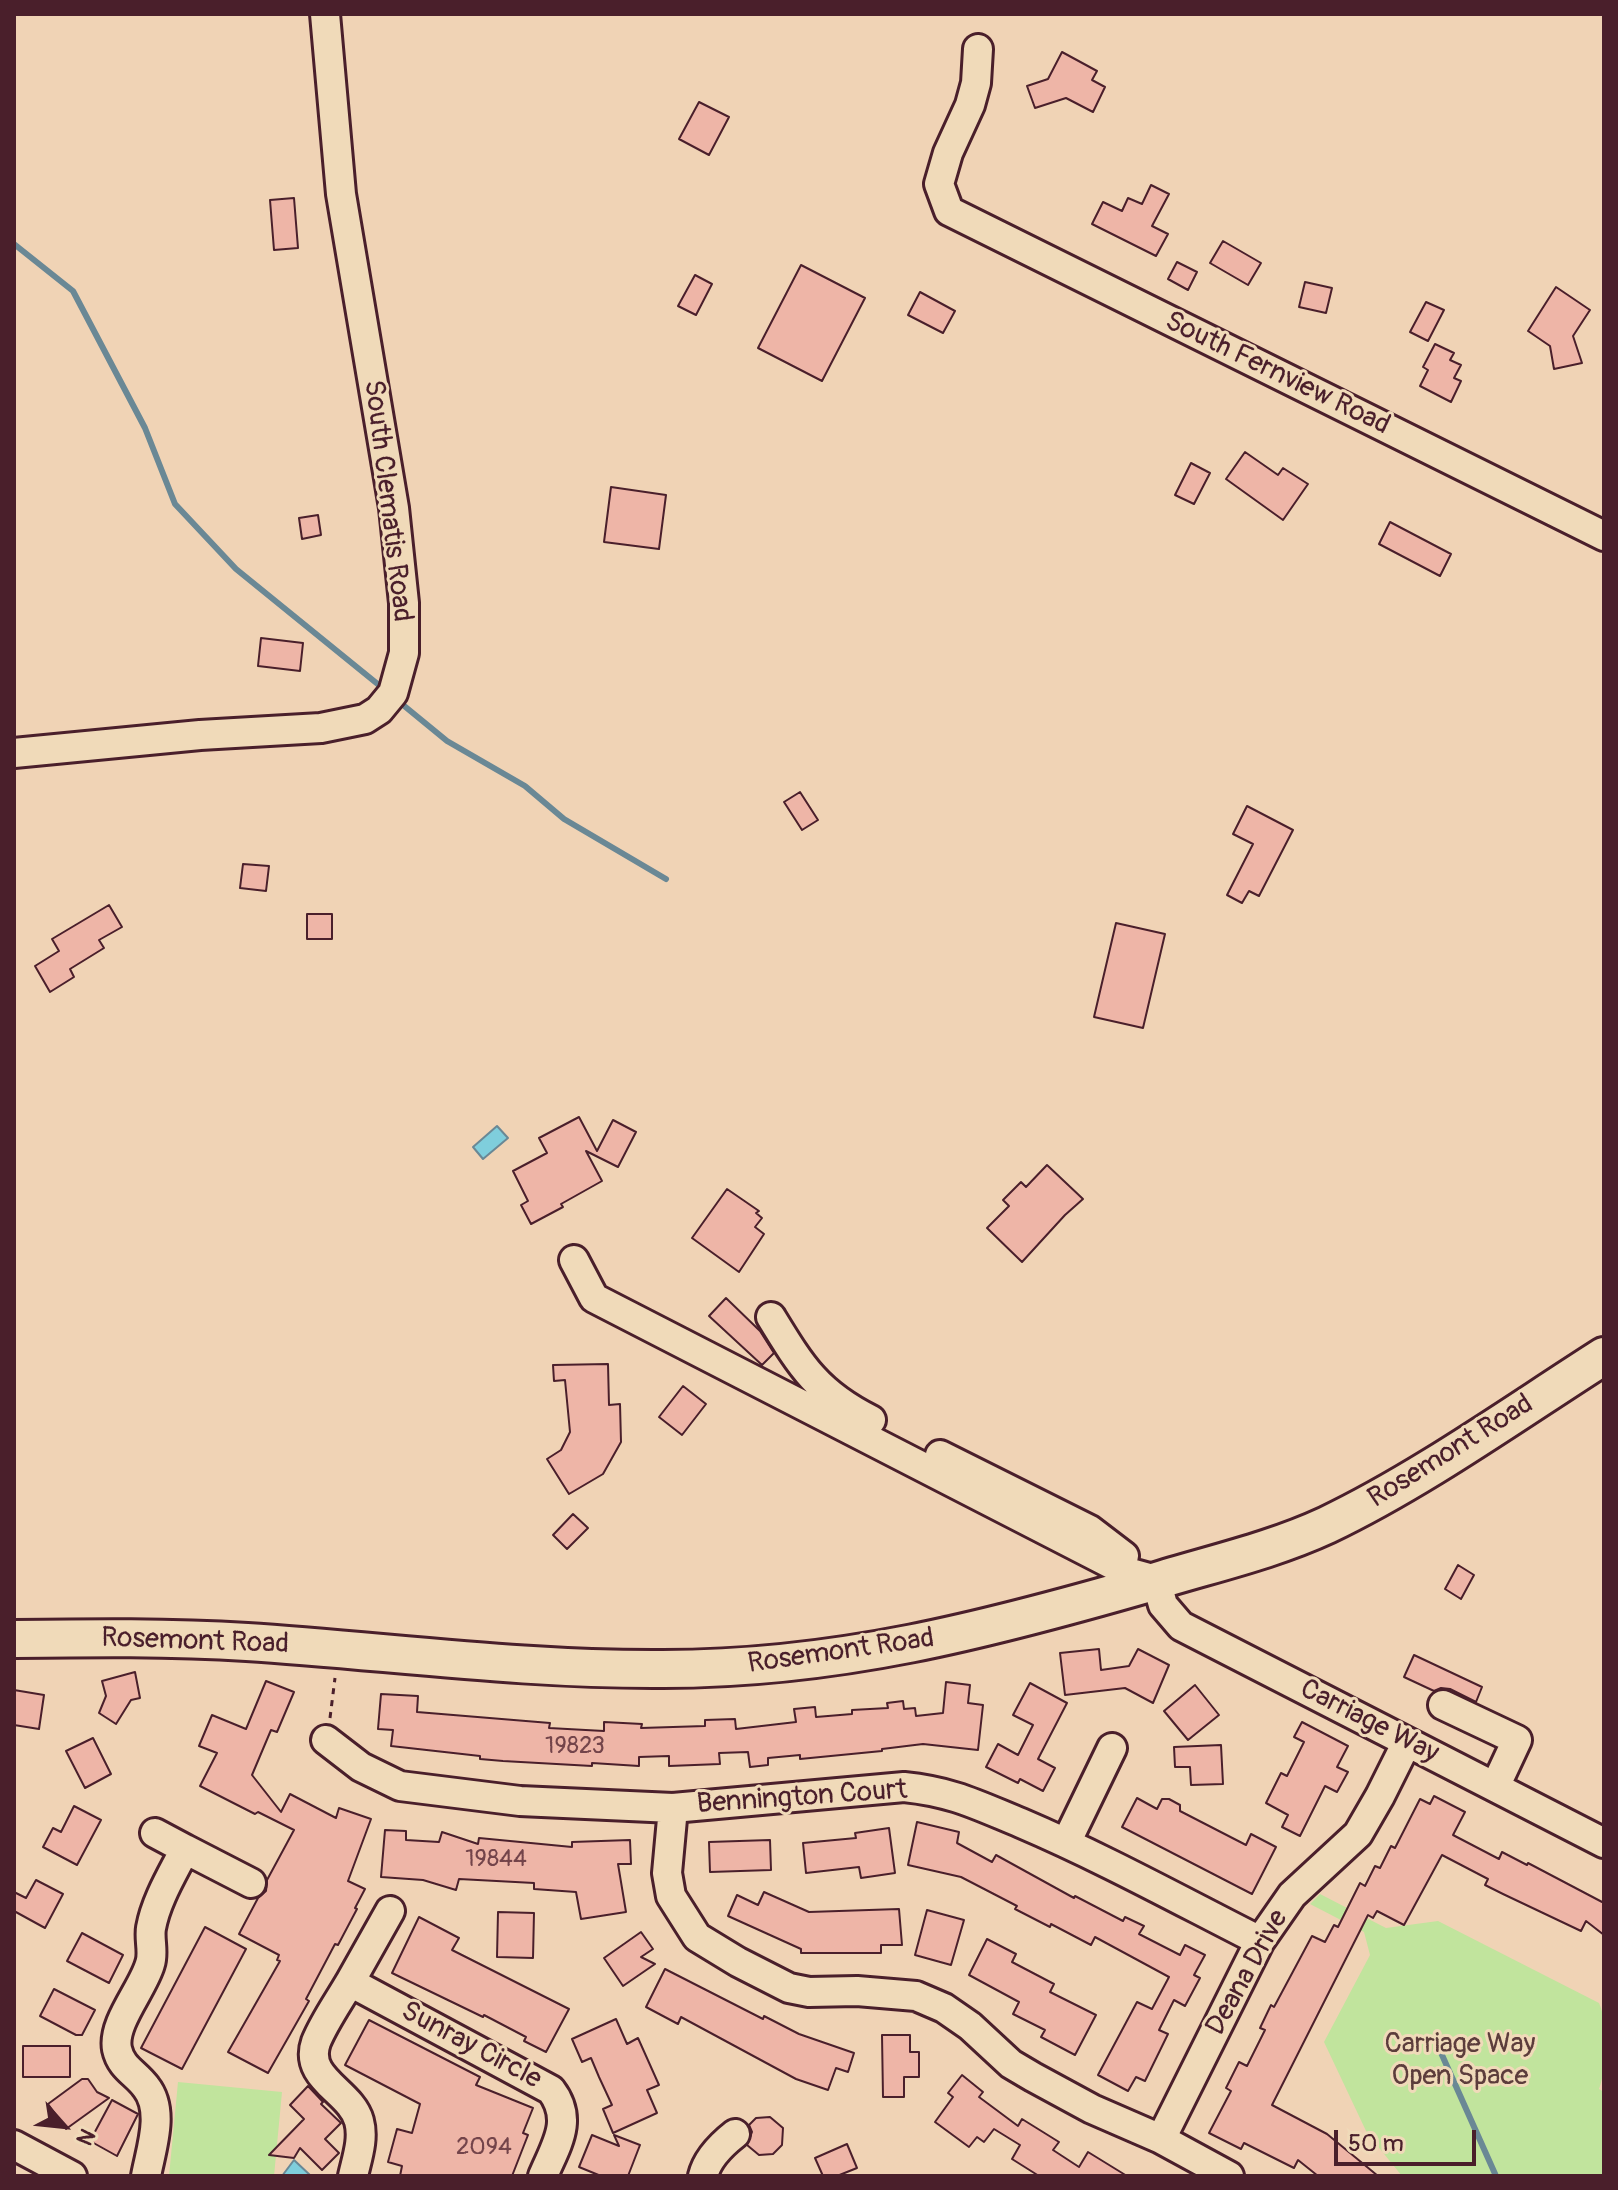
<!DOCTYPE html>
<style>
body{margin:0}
#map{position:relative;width:1618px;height:2190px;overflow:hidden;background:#f0d3b5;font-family:Pangolin,sans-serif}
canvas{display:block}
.frame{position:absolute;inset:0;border:16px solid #4a1f2b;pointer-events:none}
.north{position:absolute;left:24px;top:2086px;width:80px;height:80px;-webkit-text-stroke:6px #f0dab9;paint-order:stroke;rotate:117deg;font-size:22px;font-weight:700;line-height:32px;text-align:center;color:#4a1f2b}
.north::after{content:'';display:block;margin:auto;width:28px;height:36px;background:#4a1f2b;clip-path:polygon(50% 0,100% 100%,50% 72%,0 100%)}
.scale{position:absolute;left:1334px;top:2130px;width:142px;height:36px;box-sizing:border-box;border:4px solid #4a1f2b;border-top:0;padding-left:10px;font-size:24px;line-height:28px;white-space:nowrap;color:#4a1f2b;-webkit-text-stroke:6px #f0dab9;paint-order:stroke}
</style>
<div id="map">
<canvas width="1618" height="2190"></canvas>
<div class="frame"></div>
<div class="north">N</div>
<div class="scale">50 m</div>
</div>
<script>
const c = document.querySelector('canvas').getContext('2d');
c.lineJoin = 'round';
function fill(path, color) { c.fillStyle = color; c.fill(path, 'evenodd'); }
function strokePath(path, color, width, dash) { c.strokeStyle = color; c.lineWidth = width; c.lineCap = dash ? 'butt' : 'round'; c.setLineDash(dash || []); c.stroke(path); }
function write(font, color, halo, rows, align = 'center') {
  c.font = font + ' Pangolin,sans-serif'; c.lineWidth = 6; c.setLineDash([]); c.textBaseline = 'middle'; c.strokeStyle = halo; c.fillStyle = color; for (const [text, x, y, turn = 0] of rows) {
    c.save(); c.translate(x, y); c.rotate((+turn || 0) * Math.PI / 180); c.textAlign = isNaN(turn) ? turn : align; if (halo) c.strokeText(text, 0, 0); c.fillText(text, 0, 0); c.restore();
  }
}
const green = new Path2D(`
 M1320 1894 1386 1928 1438 1921 1599 2003C1608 2022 1607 2069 1599 2089L1604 2092V2176H1402L1367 2133 1324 2042 1370 1955 1364 1932 1310 1904Z
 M178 2082 282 2092 274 2176H169Z`);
const water = new Path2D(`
 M497 1126 508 1138 483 1159 473 1147Z
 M294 2160 311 2176H282Z`);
const stream = new Path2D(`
 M14 244 73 291 145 428 175 504 236 569 385 690
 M397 700 447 741 525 786 564 819 666 879
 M1438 2046 1496 2176`);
const building = new Path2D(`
 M1062 52 1097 71 1092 80 1105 87 1093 112 1066 98 1035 108 1027 86 1048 79Z
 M699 102 729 117 709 155 679 139Z
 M1151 185 1169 194 1152 226 1168 234 1156 256 1092 224 1103 202 1122 211 1128 198 1142 204Z
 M294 198 298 248 274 250 270 200Z
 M1223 241 1261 263 1248 285 1210 263Z
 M1177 262 1197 272 1188 290 1168 279Z
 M801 265 865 298 822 381 758 348Z
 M695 275 712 284 696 315 678 306Z
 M1305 282 1332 288 1326 313 1299 307Z
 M1556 287 1590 310 1573 336 1582 363 1554 369 1550 346 1528 331Z
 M920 292 955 311 943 333 908 315Z
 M1426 302 1444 310 1428 341 1410 332Z
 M1435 344 1454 353 1450 360 1461 365 1454 378 1461 381 1451 402 1420 386 1428 370 1423 367Z
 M1245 452 1278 475 1283 468 1308 484 1283 520 1226 479Z
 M1191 463 1210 473 1194 504 1175 495Z
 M611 487 666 495 659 549 604 542Z
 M318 515 321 535 302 539 299 518Z
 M1390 522 1451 554 1440 576 1379 544Z
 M261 638 303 643 300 671 258 666Z
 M800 792 818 820 802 830 784 802Z
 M1247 806 1293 830 1259 896 1249 891 1242 903 1227 895 1253 844 1233 834Z
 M243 864 269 866 266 891 240 888Z
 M109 905 122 927 99 940 104 948 70 969 74 977 50 992 35 966 59 951 52 939Z
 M307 914H332V939H307Z
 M1116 923 1165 934 1143 1028 1094 1017Z
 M579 1117 597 1151 613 1120 636 1132 618 1167 586 1151 602 1181 561 1204 563 1207 531 1224 521 1205 528 1201 513 1171 547 1153 539 1138Z
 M1047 1165 1083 1199 1065 1215 1022 1262 987 1228 1009 1206 1003 1200 1021 1182 1026 1187Z
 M727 1189 759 1211 756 1213 762 1218 755 1227 764 1234 739 1272 692 1238Z
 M726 1298 760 1331 774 1353 762 1365 709 1316Z
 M608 1364 609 1405 620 1404 621 1442 603 1474 569 1494 547 1459 561 1450 570 1432 565 1380 554 1381 553 1365Z
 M683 1386 706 1404 682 1435 659 1417Z
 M573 1514 588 1528 567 1549 553 1535Z
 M1458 1565 1474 1575 1461 1599 1445 1589Z
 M1099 1649 1101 1670 1129 1666 1138 1649 1169 1665 1153 1703 1125 1688 1065 1695 1060 1653Z
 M1414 1655 1482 1687 1476 1702 1450 1689 1441 1688 1434 1691 1404 1677Z
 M135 1672 140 1698 131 1700 116 1724 99 1713 106 1696 102 1681Z
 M266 1681 294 1692 277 1732 271 1730 252 1775 281 1812 290 1794 336 1818 339 1808 371 1819 348 1881 365 1889 355 1908 357 1909 338 1945 335 1944 306 1999 309 2001 268 2073 228 2052 280 1961 277 1960 279 1955 239 1934 258 1898 266 1891 267 1880 294 1830 258 1812 255 1814 200 1786 217 1753 199 1746 212 1715 246 1729Z
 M946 1682 970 1685 968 1703 983 1705 978 1750 923 1744 882 1749V1751L800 1759V1755L768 1758V1765L750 1767 748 1752 719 1753 720 1764 669 1766V1756L639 1757V1766L592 1763V1766L503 1761 480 1759V1756L391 1746 393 1730 378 1729 381 1694 418 1696 417 1712 550 1723 549 1728 604 1731V1722L642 1724 641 1728 705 1726V1720L735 1719 736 1729 796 1722 794 1709 815 1707 816 1717 852 1714V1710L888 1708 887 1703 903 1701 904 1709 915 1708 916 1716 943 1713Z
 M1030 1683 1067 1703 1038 1759 1055 1768 1043 1791 1020 1779 1018 1783 986 1767 998 1744 1018 1755 1033 1725 1013 1715Z
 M1195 1685 1219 1715 1188 1740 1164 1711Z
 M14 1690 44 1695 39 1729 14 1725Z
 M1302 1722 1348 1746 1337 1767 1348 1772 1337 1792 1325 1786 1300 1836 1282 1827 1288 1815 1266 1803 1281 1773 1287 1776 1304 1742 1294 1737Z
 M93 1738 111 1774 85 1788 66 1751Z
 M1221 1745 1223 1784 1191 1785 1190 1767H1175L1174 1747Z
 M1434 1796 1465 1812 1453 1835 1499 1859 1502 1852 1527 1865 1528 1863 1604 1903V1935L1586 1921 1581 1931 1503 1894 1485 1885 1488 1879 1442 1855 1404 1925 1377 1911 1373 1918 1368 1915 1272 2105 1327 2134 1378 2176H1318L1298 2160 1294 2168 1244 2143 1241 2149 1209 2133 1231 2091 1226 2088 1239 2062 1247 2066 1265 2030 1260 2028 1271 2005 1274 2007 1312 1936 1325 1942 1334 1925 1338 1927 1360 1883 1365 1886 1375 1866 1380 1868 1391 1846 1395 1848 1420 1799 1430 1804Z
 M1137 1798 1157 1809 1162 1799H1169L1180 1805V1811L1246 1845 1251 1834 1276 1847 1252 1894 1122 1827Z
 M74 1806 101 1820 77 1865 43 1847 53 1828 61 1832Z
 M917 1822 959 1832 957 1843 992 1862 996 1855 1074 1898 1075 1896 1123 1921 1125 1917 1144 1926 1139 1934 1180 1955 1185 1945 1205 1955 1194 1975 1200 1978 1185 2006 1174 2000 1159 2030 1168 2034 1145 2081 1136 2077 1128 2091 1098 2075 1137 2002 1152 2009 1169 1977 1095 1937 1091 1945 1051 1924 1050 1927 1015 1909 1017 1906 961 1877 908 1865Z
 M889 1828 895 1873 861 1878 859 1867 806 1873 803 1843 856 1838 855 1833Z
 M385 1830 406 1831V1840L439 1842 442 1832 478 1844 479 1838 572 1847V1842L630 1840 631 1864H618L626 1912 581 1919 576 1892 534 1889V1883L459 1879 456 1890 423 1880 381 1877Z
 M770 1840 771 1870 710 1872 709 1842Z
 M36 1880 63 1894 45 1928 14 1911V1892L26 1898Z
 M764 1892 809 1912 899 1909 902 1945H881V1953H801V1949L728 1916 737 1895 758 1905Z
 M927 1910 964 1920 951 1965 915 1955Z
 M498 1912 534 1913 533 1958 497 1957Z
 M419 1917 459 1938 452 1950 569 2009 546 2052 524 2041 526 2037 484 2015 483 2017 392 1973Z
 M205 1927 246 1949 182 2069 141 2048Z
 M641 1932 653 1949 641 1957 655 1964 623 1986 604 1958Z
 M82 1933 123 1955 109 1983 67 1961Z
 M987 1939 1016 1954 1012 1962 1054 1984 1050 1992 1096 2015 1075 2055 1041 2037 1045 2030 1013 2014 1019 2002 969 1975Z
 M665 1969 763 2019 764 2016 799 2034 854 2053 848 2072 836 2068 828 2090 796 2079 681 2017 678 2024 646 2007Z
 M54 1989 95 2010 82 2035H76L40 2016Z
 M616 2019 627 2044 638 2038 659 2085 647 2090 657 2113 613 2133 603 2109 612 2105 599 2077 591 2058 582 2062 572 2039Z
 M369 2020 480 2077 476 2085 533 2108 523 2133 528 2135 512 2176H400L402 2166 388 2162 397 2129 412 2133 420 2104 345 2065Z
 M882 2035H910V2052H919V2077H904V2097H883Z
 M23 2046H70V2077H23Z
 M962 2075 983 2092 979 2097 1018 2126 1022 2119 1059 2142 1053 2150 1079 2167 1088 2152 1127 2176H1039L1012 2159 1020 2145 994 2129 984 2142 977 2137 969 2147 935 2122 953 2097 948 2093Z
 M82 2079H88L97 2092 109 2098 66 2129 48 2104Z
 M308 2086 323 2102 321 2104 341 2123 325 2139 339 2153 322 2170 300 2148 294 2158 269 2155 304 2119 290 2105Z
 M112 2100 138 2114 117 2156 90 2141Z
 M770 2117 783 2128 782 2145 773 2154 759 2155 747 2145 752 2132 749 2125 756 2118Z
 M592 2135 619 2146 614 2135 640 2145 628 2176H601L579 2167Z
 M847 2144 857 2168 837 2176H823L815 2158Z`);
const path = new Path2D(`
 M330 1718 335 1678`);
const minor = new Path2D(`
 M978 49 976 83 970 105 948 153 939 184 949 211 1604 536
 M14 753 200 735 321 728 365 719 379 710 393 693 404 653V603L394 508 341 194 325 14
 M574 1260 594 1298 1127 1572 1156 1580
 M771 1317C801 1366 817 1393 871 1420
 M940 1455 1090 1530 1124 1556
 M1156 1580 1163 1605 1181 1626 1604 1843
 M1443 1705 1517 1740 1495 1787
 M326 1740 361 1767 400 1786 520 1801 673 1808 904 1787C953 1792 977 1805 1021 1823 1103 1858 1181 1901 1260 1941
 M673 1808 667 1873 671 1896 697 1937 738 1962 789 1988 809 1992 857 1991 916 1996 944 2008 970 2026 1011 2064 1033 2077 1092 2109 1161 2139 1229 2176
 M155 1833 185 1849
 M1066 1843 1112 1748
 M350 1982 390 1911
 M1161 2139 1260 1941 1292 1895 1358 1834 1380 1796 1407 1742
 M14 2145 72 2176
 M146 2176C151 2149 165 2111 146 2087 136 2073 121 2068 117 2049 112 2023 143 1989 150 1964 154 1953 149 1939 151 1928 156 1900 173 1873 185 1849L251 1883
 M353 2176C357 2158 364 2139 359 2121 351 2091 303 2079 316 2042 324 2022 339 2001 350 1982L551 2090C574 2120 556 2145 543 2176
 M703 2176C707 2159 721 2145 735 2134`);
const major = new Path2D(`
 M14 1639C92 1638 169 1637 247 1642 385 1651 524 1670 663 1669 837 1669 987 1630 1153 1582 1211 1564 1271 1551 1327 1525 1421 1480 1516 1412 1604 1356`);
const numberNames = [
 ["19823",575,1747],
 ["19844",496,1860],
 ["2094",484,2148]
];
const streetNames = [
 ["South Fernview Road",1277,374,26],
 ["South Clematis Road",387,501,83],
 ["Rosemont Road",1451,1452,-32],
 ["Rosemont Road",195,1642,2],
 ["Rosemont Road",841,1652,-8],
 ["Carriage Way",1369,1722,27],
 ["Bennington Court",802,1798,-4],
 ["Deana Drive",1248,1973,-61],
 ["Sunray Circle",471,2046,28]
];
const parkNames = [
 ["Carriage Way",1460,2045],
 ["Open Space",1460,2077]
];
fill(green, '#c1e49d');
fill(water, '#7fcedc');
strokePath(water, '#6a8895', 2);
strokePath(stream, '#6a8895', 6);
fill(building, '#eeb5a7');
strokePath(building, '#4a1f2b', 2);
strokePath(minor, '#4a1f2b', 34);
strokePath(major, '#4a1f2b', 42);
strokePath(path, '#4a1f2b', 3, [6, 6]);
strokePath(minor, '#f0dab9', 28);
strokePath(major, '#f0dab9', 36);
write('24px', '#73444a', null, numberNames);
write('28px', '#4a1f2b', '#f0dab9', streetNames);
write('28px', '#5c3d3c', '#f0dab9', parkNames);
</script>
